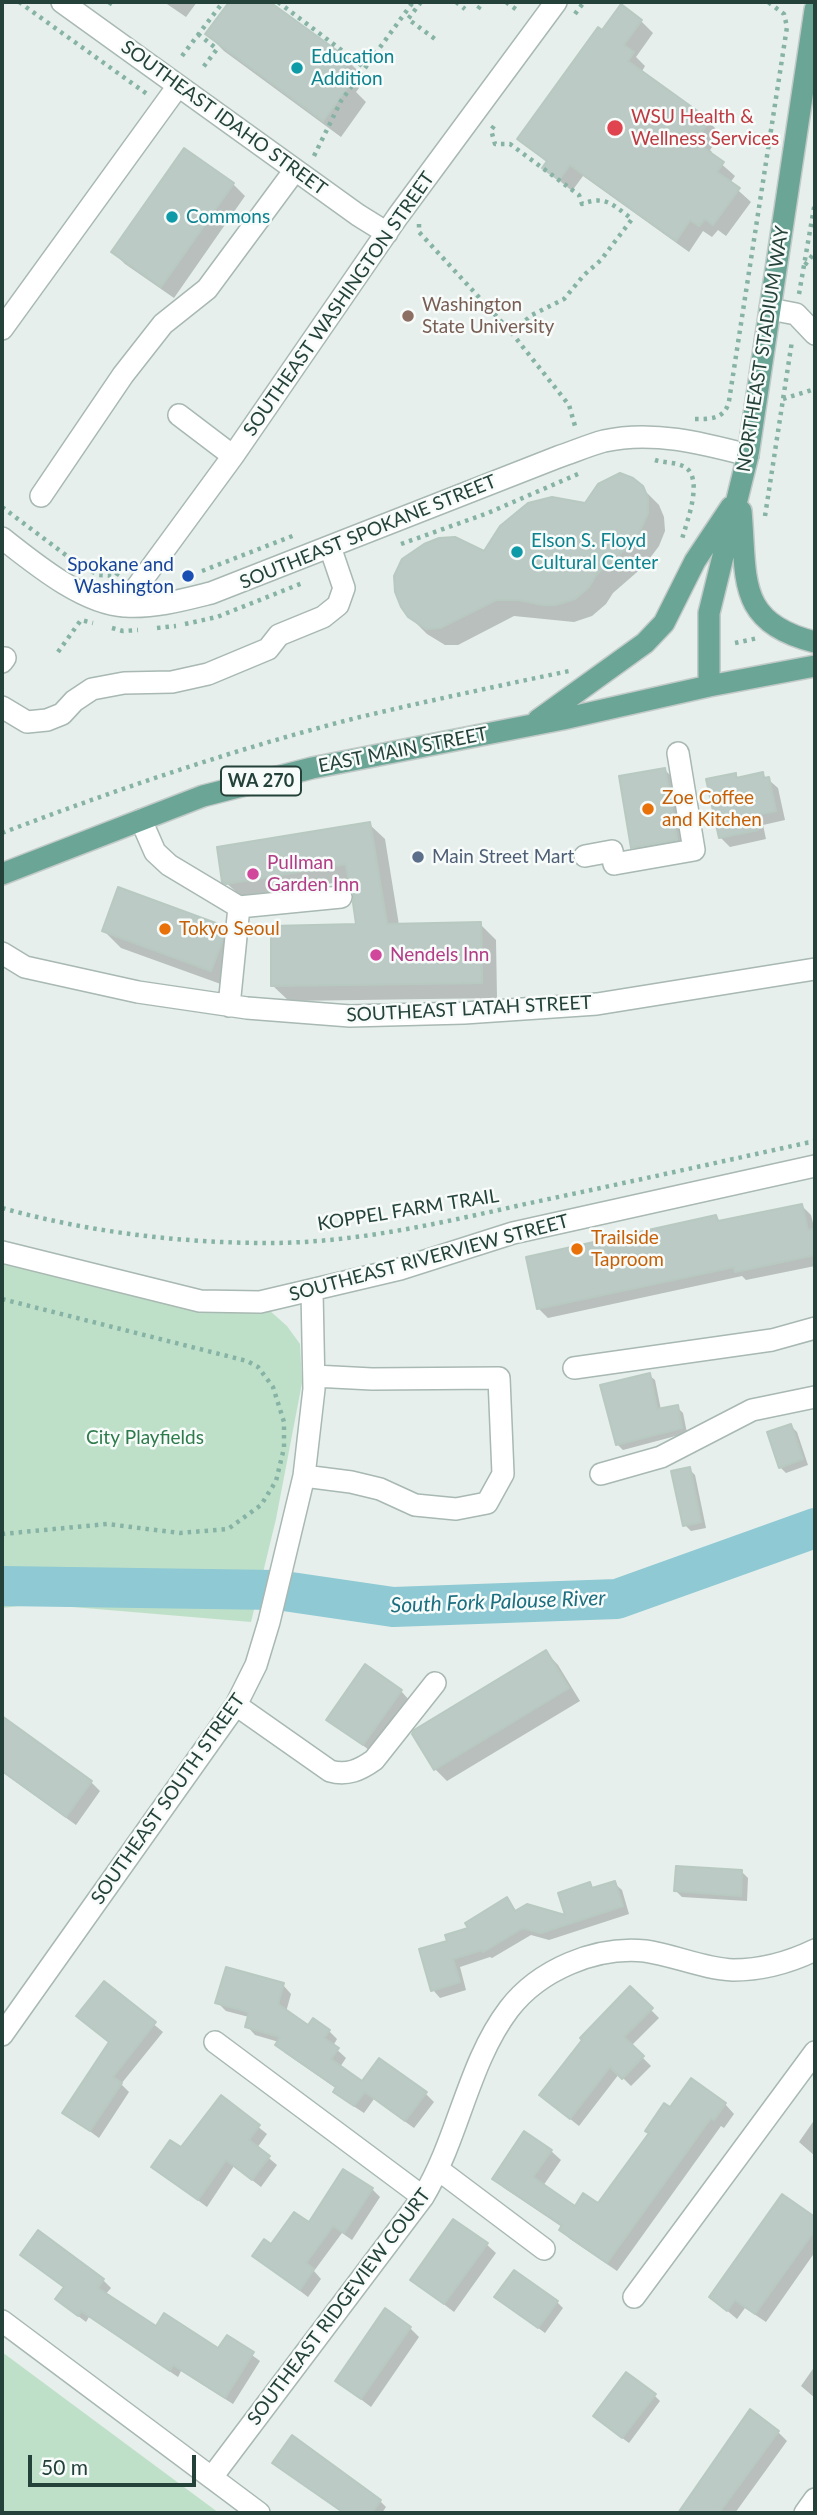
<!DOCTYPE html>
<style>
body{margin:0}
#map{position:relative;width:817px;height:2515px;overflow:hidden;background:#e6efeb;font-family:Lato,sans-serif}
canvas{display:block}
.frame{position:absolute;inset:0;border:4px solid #24423a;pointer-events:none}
.scale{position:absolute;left:28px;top:2455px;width:168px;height:32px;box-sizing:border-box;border:4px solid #24423a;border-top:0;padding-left:9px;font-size:21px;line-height:24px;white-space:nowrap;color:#24423a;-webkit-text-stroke:5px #f7fbf9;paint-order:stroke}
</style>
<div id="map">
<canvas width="817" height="2515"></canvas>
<div class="frame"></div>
<div class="scale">50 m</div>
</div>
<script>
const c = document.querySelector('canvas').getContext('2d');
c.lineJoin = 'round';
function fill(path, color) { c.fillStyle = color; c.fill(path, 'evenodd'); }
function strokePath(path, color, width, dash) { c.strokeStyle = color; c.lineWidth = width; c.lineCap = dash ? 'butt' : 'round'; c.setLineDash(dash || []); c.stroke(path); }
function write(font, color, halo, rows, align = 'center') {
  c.font = font + ' Lato,sans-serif'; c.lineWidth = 5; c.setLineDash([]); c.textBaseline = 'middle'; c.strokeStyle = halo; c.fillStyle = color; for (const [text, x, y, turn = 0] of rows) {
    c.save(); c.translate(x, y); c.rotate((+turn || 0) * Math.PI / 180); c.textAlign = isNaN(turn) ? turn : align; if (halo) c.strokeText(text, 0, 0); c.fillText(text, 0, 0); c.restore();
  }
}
const green = new Path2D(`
 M2 1252 260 1302 287 1326 300 1344 302 1383 276 1519 251 1622 37 1604 2 1608Z
 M2 2352 219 2513H2Z`);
const shadow = new Path2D(`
 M164 2H197L186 17Z
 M231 2H238L246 7 250 2H267L349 62 366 79 356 92 366 102 341 137 224 51 207 34Z
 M641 21 653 33 636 57 645 66 641 73 709 122 721 134 710 150 712 152 710 154 735 176 730 183 751 202 726 236 718 230 712 237 703 231 689 252 583 176 572 191 544 168 548 163 519 139 603 33Z
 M233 184 245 196 174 298 125 264 113 252Z
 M641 487 659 505 664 517 665 531 659 546 644 566 613 593 606 604 592 616 574 622 514 616 458 645H445L427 634 409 616 484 553 586 505Z
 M665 770 674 779 686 849 642 856 633 847Z
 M762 774 778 788 785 820 763 825 766 839 730 847 720 837 736 775 740 779Z
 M369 824 385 839 399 925 480 924 496 940 497 998 289 1001 273 986 358 926 356 895 351 880 243 898 224 881Z
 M223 927 240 945 229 987 121 948 104 931Z
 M802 1206 811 1215 815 1231V1266L746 1280 742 1276 548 1318 538 1308 716 1217 721 1222Z
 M649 1375 655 1380 661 1410 677 1407 683 1413 687 1433 623 1450 617 1444Z
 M791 1426 797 1432 808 1465 786 1473 780 1467Z
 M689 1469 695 1475 706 1528 691 1531 685 1525Z
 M546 1652 558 1665 580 1701 447 1781 435 1769Z
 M401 1691 410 1701 373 1753 328 1719Z
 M3 1719 91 1782 100 1791 76 1825 2 1772Z
 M742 1872 748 1878 747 1901 682 1897 676 1891Z
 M614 1883 622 1890 629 1914 549 1940 531 1935 492 1958 490 1957 460 1967 466 1990 440 1998 433 1990 449 1942 471 1929 506 1900 517 1912 567 1917 589 1884 594 1889Z
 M104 1983 163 2032 121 2084 129 2092 99 2138 65 2113 110 2043Z
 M283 1985 291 1994 286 2012 309 2027 329 2031 337 2039 333 2046 346 2058 340 2067 362 2083 425 2093 434 2102 414 2128 374 2099 364 2113 344 2100 336 2091 337 2089 285 2053 277 2044 279 2042 255 2035 247 2026 249 2017 226 2011 217 2002Z
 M630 1989 659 2018 631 2046 651 2066 631 2086 619 2074 579 2126 550 2103 585 2040Z
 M221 2097 267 2134 257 2148 277 2165 261 2187 234 2166 207 2207 153 2167 181 2150Z
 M725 2104 734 2114 724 2128 721 2126 617 2271 570 2239 561 2230 562 2227 504 2188 494 2179 551 2151 561 2160 543 2186 575 2208 598 2206 671 2110Z
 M815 2119V2156L799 2142Z
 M372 2189 380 2197 352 2240 342 2233 314 2271 321 2279 308 2297 254 2256Z
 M783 2197 815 2220V2252L766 2322 745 2308 737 2319 711 2297Z
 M486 2244 496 2253 454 2312 412 2280Z
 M22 2255 103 2280 111 2288 105 2295 156 2328 218 2351 227 2337 260 2361 233 2404 181 2371 178 2377 89 2317 86 2322 65 2306V2288Z
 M497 2297 557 2302 563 2308 545 2333Z
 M410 2328 419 2337 371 2407 337 2381Z
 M815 2366V2398L801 2386Z
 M654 2395 660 2401 629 2443 601 2422Z
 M778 2432 787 2441 735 2513H680L714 2467Z
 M274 2463 380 2501 386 2507 382 2513H344Z`);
const river = new Path2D(`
 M2 1586 277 1590 393 1607 617 1599 815 1528`);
const building = new Path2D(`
 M229 2H270L350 60 339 75 350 84 323 121 205 34Z
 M621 4 642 20 624 45 634 52 628 61 710 120 699 136 701 138 697 143 724 162 717 172 740 188 713 225 705 219 699 226 690 220 676 241 570 165 559 180 542 168 547 161 517 139 598 27 602 30Z
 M184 148 234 183 161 287 111 252Z
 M620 473 633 478 643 486 648 498V513L637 537 627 548 609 563 596 575 589 587 575 599 555 605H543L519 600H496L440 628 426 629 408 617 401 607 395 592 394 576 402 559 424 544 439 538 455 537 484 551 500 526 528 503 552 497 585 503 598 484Z
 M665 768 677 840 631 848 619 776Z
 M763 772 764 778 769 777 776 811 755 815 758 830 719 838 706 779 736 773V778Z
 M370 822 387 924 481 922 482 983 271 986V926L356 924 353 903 354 895 350 888 346 864 226 884 222 882 217 847Z
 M118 887 224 926 222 942 211 971 102 931Z
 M802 1204 808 1230 815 1229V1255L735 1272 734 1267 537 1309 526 1257 716 1215 718 1221Z
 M650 1373 657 1409 678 1405 682 1428 616 1445 600 1385Z
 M791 1424 803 1459 779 1468 767 1432Z
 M690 1467 701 1522 683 1526 671 1471Z
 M546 1650 569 1688 434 1770 412 1734 414 1730Z
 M365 1664 402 1690 363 1745 326 1720Z
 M2 1716 92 1781 66 1817 2 1771Z
 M676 1866 742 1870 741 1896 674 1891Z
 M615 1881 623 1906 541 1933 523 1928 483 1952 482 1950 453 1959 460 1982 431 1991 419 1949 447 1941 445 1935 468 1928 465 1923 507 1897 515 1911 527 1904 565 1915 558 1893 590 1882 592 1888Z
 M226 1967 284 1983 278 2004 308 2025 313 2018 330 2030 324 2038 339 2048 331 2059 362 2081 379 2058 427 2092 405 2121 365 2092 354 2106 333 2092 336 2087 275 2045 280 2037 245 2027 249 2012 215 2003Z
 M104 1981 156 2022 113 2077 122 2083 90 2131 62 2113 109 2042 76 2016Z
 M630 1986 653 2008 624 2037 644 2056 622 2079 610 2067 570 2119 539 2095 582 2040 580 2038Z
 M691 2078 726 2103 714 2120 711 2118 607 2263 559 2230 562 2225 492 2179 524 2131 552 2150 533 2177 575 2206 583 2193 598 2203 649 2133 645 2131 664 2103 670 2107Z
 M221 2095 260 2125 249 2140 270 2156 252 2180 226 2160 198 2200 151 2167 170 2140 181 2147Z
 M343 2169 373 2188 344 2233 333 2226 306 2263 314 2269 300 2290 252 2256 264 2239 271 2244 294 2212 309 2222Z
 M782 2194 815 2217V2230L755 2314 735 2300 727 2311 709 2297Z
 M453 2219 488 2243 444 2304 410 2280Z
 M38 2230 104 2279 98 2288 156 2326 164 2313 218 2348 227 2335 254 2352 225 2398 173 2365 170 2371 81 2311 78 2316 55 2299 64 2287 20 2255Z
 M514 2270 558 2301 538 2328 494 2297Z
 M385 2308 411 2327 361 2399 335 2381Z
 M626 2372 656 2394 622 2438 593 2416Z
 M750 2409 779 2431 719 2513H678Z
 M292 2435 381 2500 372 2513H344L272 2463Z`);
const path = new Path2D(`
 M19 2 147 94
 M278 2 365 68
 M421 2 408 19 435 39
 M456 2 465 9
 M506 2 517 10
 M109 5 111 2
 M478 9 483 2
 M575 14 584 2
 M198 34 217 49 201 70
 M182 56 223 2
 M494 126 491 130 495 144H510L579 195 582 204C606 195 613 205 632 219L601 260 584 275 564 299 532 315 511 332
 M314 156 341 101 413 2
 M419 224V232L511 332 569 405 575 426
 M805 265 815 252
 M799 294 815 202
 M783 399 815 389
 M695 419C711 419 725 419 729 401L787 27 784 14 768 2
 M655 460C664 463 675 462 683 466 705 476 687 521 682 539
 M2 507 79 565 99 575 116 576 118 573
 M765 516 792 341
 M401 544 488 513 578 474
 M202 571 295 535
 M185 624 217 617 305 582
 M112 628 123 631 138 630
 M157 628 176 626
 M735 643 758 638
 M58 652 81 620 93 623
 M2 833C118 789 235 749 356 718 427 701 498 686 569 671
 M2 1208C88 1232 179 1243 269 1243 357 1243 445 1222 530 1203 625 1183 720 1162 815 1141
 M2 1299 247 1361 258 1367 273 1387 284 1422V1448L276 1481 261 1505 228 1529 180 1533 107 1524 2 1534`);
const minor = new Path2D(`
 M62 2 358 215 387 233
 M770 309 796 314 815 334
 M2 329 178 86
 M179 415 233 456
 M41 496 123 375 163 324 207 289 295 170
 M2 538C34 563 83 604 125 606 154 608 183 600 211 593L558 457C573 452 589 445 604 441 652 430 702 443 748 455
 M123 606 233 456 398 216 556 2
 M2 662 5 658
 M2 707 27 722 47 720 62 714 74 701 92 689 124 683 172 682 208 674 268 649 279 635 323 617 338 605 344 588 330 547
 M141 820 155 852 169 865 239 907 229 1006
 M585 856 612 851 614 864 694 850 678 753
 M239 907 341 897
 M2 953 25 967 138 992 247 1008 350 1016 464 1013 597 1004 815 969
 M2 1252 200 1301 260 1302 400 1269 513 1233 815 1166
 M574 1368 772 1340 815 1328
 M601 1474 661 1457 752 1410 815 1397
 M304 1476 351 1482 380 1489 415 1505 456 1509 487 1503 503 1474 499 1378 372 1379 314 1376
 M236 1705 330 1771C347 1776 360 1770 374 1760L435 1683
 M2 2035 236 1705 256 1665 269 1622 304 1476 314 1389 312 1291
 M215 2042 423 2197
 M439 2170 544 2249
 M634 2297 815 2052
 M2 2321 259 2513
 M212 2477 423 2197C459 2137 468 2063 509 2009 539 1970 595 1946 645 1951 674 1955 704 1969 733 1970 762 1970 790 1962 815 1950
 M805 2513 815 2499`);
const major = new Path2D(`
 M741 511C747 579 736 623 815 642
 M709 686V613L748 455 815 10
 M538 720 645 643 664 623 695 561 731 507
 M2 874 203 796 312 768 563 719 709 686 815 666`);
const markers = [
 [297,68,7,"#0f9aa8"],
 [615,128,9,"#e0444e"],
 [172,217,7,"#0f9aa8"],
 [408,316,7,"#8d6e63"],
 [517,552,7,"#0f9aa8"],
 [188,576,7,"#1a4fb4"],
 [648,809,7,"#e8710a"],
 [418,857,7,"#5c6f8a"],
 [253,874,7,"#d1479c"],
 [165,929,7,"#e8710a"],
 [376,955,7,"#d1479c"],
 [577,1249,7,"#e8710a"]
];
const shields = [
 [261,781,80]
];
const shieldNames = [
 ["WA 270",261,781]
];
const cultureNames = [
 ["Education",311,57],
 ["Addition",311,79],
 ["Commons",186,217],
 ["Elson S. Floyd",531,541],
 ["Cultural Center",531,563]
];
const healthNames = [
 ["WSU Health &",631,117],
 ["Wellness Services",631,139]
];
const streetNames = [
 ["SOUTHEAST IDAHO STREET",224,118,36],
 ["SOUTHEAST WASHINGTON STREET",339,304,-55],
 ["NORTHEAST STADIUM WAY",763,349,-81],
 ["SOUTHEAST SPOKANE STREET",368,532,-22],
 ["EAST MAIN STREET",403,750,-11],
 ["SOUTHEAST LATAH STREET",469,1009,-3],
 ["KOPPEL FARM TRAIL",408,1210,-9],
 ["SOUTHEAST RIVERVIEW STREET",429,1258,-15],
 ["SOUTHEAST SOUTH STREET",168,1799,-55],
 ["SOUTHEAST RIDGEVIEW COURT",339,2307,-53]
];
const educationNames = [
 ["Washington",422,305],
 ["State University",422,327]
];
const transitNames = [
 ["Spokane and",174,565],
 ["Washington",174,587]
];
const foodNames = [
 ["Zoe Coffee",662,798],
 ["and Kitchen",662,820],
 ["Tokyo Seoul",179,929],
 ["Trailside",591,1238],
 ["Taproom",591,1260]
];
const serviceNames = [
 ["Main Street Mart",432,857]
];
const hotelNames = [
 ["Pullman",267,863],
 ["Garden Inn",267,885],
 ["Nendels Inn",390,955]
];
const parkNames = [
 ["City Playfields",145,1438]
];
const waterNames = [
 ["South Fork Palouse River",498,1602,-2]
];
fill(green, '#bfe0c8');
fill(shadow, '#0003');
strokePath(river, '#8ec9d4', 40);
fill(building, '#bbcac4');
strokePath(building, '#b8c9c2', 2);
strokePath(minor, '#a8b8b2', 24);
strokePath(major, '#c2cac8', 24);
strokePath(path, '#86b3a5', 4.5, [3.5, 5]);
strokePath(minor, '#fff', 21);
strokePath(major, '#6aa596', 21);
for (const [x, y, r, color] of markers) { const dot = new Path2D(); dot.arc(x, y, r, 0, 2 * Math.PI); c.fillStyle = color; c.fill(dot); strokePath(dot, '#f7fbf9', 2.5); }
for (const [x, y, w] of shields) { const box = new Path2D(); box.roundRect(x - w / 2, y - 14.5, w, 29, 5); c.fillStyle = '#f7fbf9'; c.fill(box); strokePath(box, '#24423a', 2); }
write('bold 18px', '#24423a', null, shieldNames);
write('19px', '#0d838f', '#f7fbf9', cultureNames, 'left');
write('19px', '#be3a42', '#f7fbf9', healthNames, 'left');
write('19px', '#24423a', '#f7fbf9', streetNames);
write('19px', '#785e54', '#f7fbf9', educationNames, 'left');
write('19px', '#164399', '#f7fbf9', transitNames, 'right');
write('19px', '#c56008', '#f7fbf9', foodNames, 'left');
write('19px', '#4e5e75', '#f7fbf9', serviceNames, 'left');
write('19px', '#b23c85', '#f7fbf9', hotelNames, 'left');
write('19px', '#2d7a4b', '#f7fbf9', parkNames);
write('italic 21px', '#1c6f80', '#f7fbf9', waterNames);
</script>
